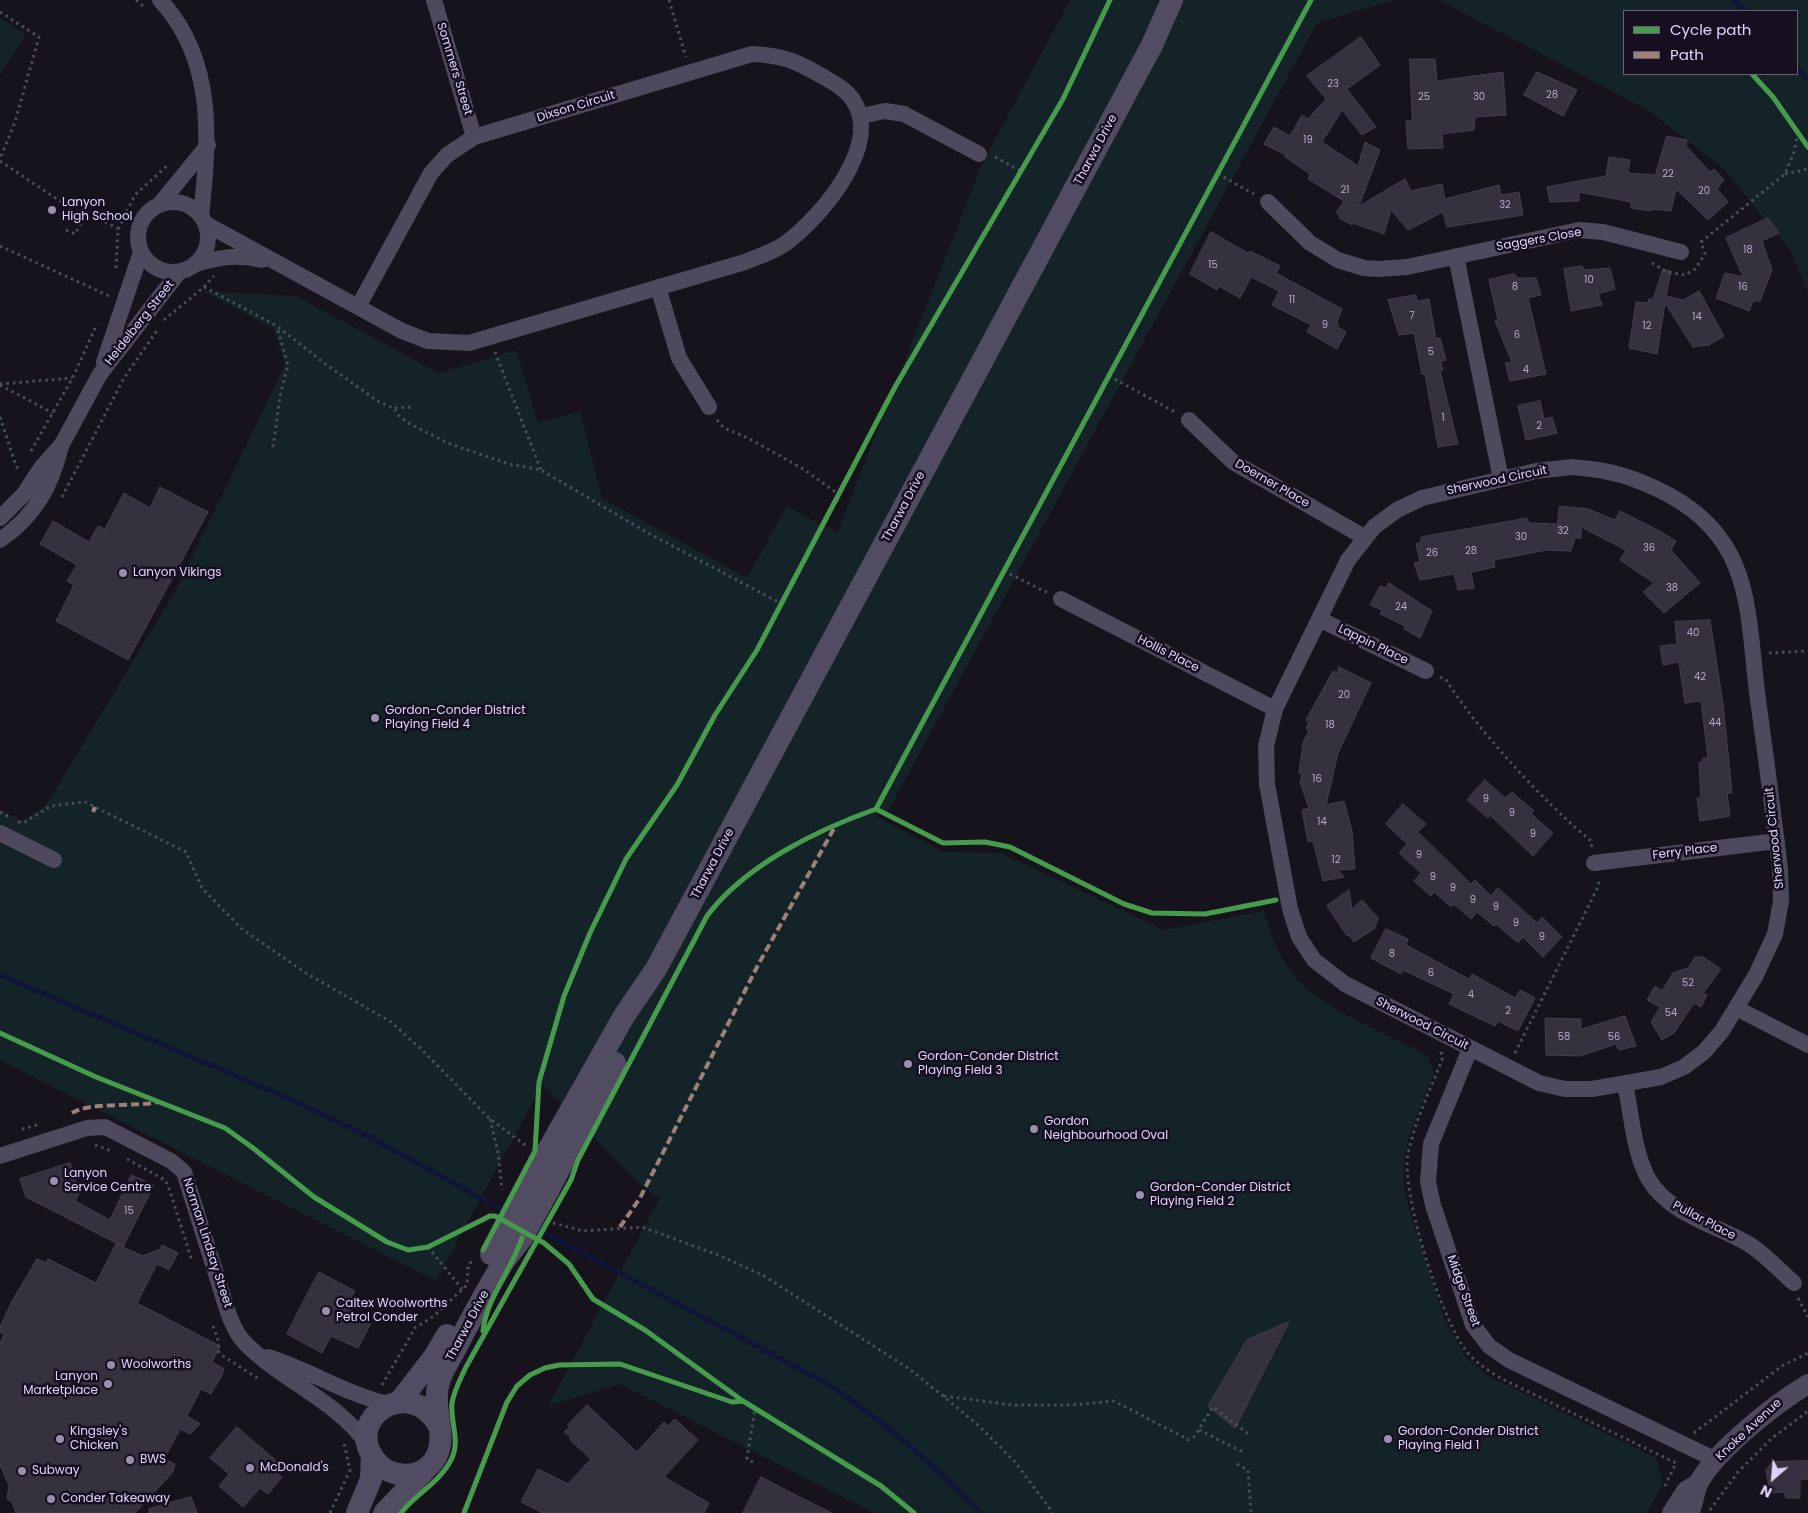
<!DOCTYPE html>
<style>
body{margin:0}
#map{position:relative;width:1808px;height:1513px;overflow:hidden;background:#17131c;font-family:Poppins,sans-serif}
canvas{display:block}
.legend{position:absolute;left:1623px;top:10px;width:175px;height:65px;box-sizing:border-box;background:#160f20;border:1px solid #675d77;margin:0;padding:6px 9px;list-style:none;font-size:15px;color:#e0d3fa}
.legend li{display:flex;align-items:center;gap:10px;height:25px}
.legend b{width:25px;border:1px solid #675d77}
.north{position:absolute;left:1748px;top:1453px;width:50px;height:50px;-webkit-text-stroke:4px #160f20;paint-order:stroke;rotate:207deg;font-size:14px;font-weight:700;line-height:20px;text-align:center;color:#e0d3fa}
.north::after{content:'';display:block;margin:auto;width:18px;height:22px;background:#e0d3fa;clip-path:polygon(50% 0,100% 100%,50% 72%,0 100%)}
</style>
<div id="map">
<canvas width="1808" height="1513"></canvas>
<ul class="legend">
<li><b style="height:6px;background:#469c4c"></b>Cycle path</li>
<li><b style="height:6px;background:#9e8076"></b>Path</li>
</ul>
<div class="north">N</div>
</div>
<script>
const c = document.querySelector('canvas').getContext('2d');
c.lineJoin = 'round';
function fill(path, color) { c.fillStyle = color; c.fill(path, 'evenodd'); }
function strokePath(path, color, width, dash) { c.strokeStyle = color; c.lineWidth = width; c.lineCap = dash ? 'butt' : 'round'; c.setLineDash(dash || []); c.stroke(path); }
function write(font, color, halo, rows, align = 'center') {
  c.font = font + ' Poppins,sans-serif'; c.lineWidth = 5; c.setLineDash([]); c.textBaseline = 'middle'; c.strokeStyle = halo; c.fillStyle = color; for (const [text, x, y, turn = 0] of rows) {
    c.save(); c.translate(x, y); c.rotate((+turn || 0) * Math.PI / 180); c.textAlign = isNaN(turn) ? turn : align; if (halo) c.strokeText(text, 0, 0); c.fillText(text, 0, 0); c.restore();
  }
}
const green = new Path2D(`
 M1070 0H1395L1317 23 888 811 875 816 942 851 1001 853 1164 930 1264 911C1271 937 1281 963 1300 982 1328 1011 1391 1036 1427 1055L1434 1073 1409 1136 1404 1162V1188L1410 1213 1445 1321 1466 1358 1486 1375 1656 1458 1663 1483 1647 1513H874L620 1384 548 1406 660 1198 646 1190 542 1085 436 1281 0 1060V810L22 821 46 805 176 590 285 365 274 329 203 291 296 296 439 373 516 350 538 423 580 411 602 498 747 578 787 506 837 533 982 164Z
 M1439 0H1808V293L1792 253 1723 168 1648 110ZM1624 11H1797V74H1624Z
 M0 18 26 35 0 75Z`);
const stream = new Path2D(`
 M1733 0 1746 11
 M1797 67 1808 80
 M0 975 301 1104 368 1136 506 1212
 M534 1227 826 1383C887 1423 930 1462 981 1513`);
const building = new Path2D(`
 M1361 37 1380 65 1347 89 1376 127 1362 135 1342 110 1322 142 1358 166 1365 142 1380 150 1359 206 1405 179 1411 191 1442 184 1445 199 1499 185 1501 195 1519 192 1523 215 1447 227 1443 212 1408 230 1391 210 1384 234 1353 223 1352 225 1339 218 1341 217 1336 213 1344 201 1308 179 1310 174 1285 157 1286 155 1264 144 1274 127 1290 136 1302 115 1308 119 1326 99 1307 76Z
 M1410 59H1435L1437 81 1503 72 1506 115 1475 117 1474 130 1442 134 1443 148 1408 149 1406 121H1412Z
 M1537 72 1577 90 1563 116 1524 95Z
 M1667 136 1687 140 1686 146 1710 172 1714 169 1724 180 1717 189 1728 202 1708 220 1676 189 1671 211 1652 209 1651 211 1631 208V202L1579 192V201L1550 202 1547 187 1606 176 1609 157 1630 160 1628 173 1655 175Z
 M1768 218 1779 233 1762 241 1772 270 1760 301H1753L1749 311 1716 298 1725 273 1743 277 1726 238Z
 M1211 232 1248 253 1250 251 1280 266 1276 273 1342 309 1337 321 1338 327 1346 332 1337 349 1307 332 1311 325 1272 305 1279 291 1251 277 1240 298 1219 286 1217 290 1190 274Z
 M1582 266 1584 270 1610 268 1615 289 1598 294 1602 305 1571 311 1564 269Z
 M1663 269 1671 271 1666 296 1683 300 1699 291 1724 336 1709 345 1693 347 1665 303 1657 354 1629 348 1636 302 1648 303 1649 299H1653Z
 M1514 274 1518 278H1536L1541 295 1528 298 1546 374 1510 381 1505 363 1512 362 1495 321 1498 320 1489 280Z
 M1416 295 1417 301 1429 299 1436 339 1440 338 1446 360 1440 361 1443 370 1440 371 1458 444 1438 447 1425 374H1422L1414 333 1399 335 1388 300Z
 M1540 401 1544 419 1552 417 1557 433 1526 440 1518 406Z
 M160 487 208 512 128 660 56 621 74 585 67 581 77 565 40 544 53 521 89 542 98 526 105 529 124 493 150 508Z
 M1560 506 1588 509 1615 520 1620 511 1656 529 1676 541 1671 550 1700 583 1664 613 1643 592 1654 583 1620 560 1626 550 1581 527V538H1575L1571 551 1547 550 1494 560 1495 567 1471 572 1474 588 1458 590 1454 574 1420 580 1414 563 1420 562 1416 544 1421 542V537L1527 518 1529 523 1557 524Z
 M1389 583 1432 611 1420 638 1404 629 1405 626 1380 614 1382 610 1370 605 1380 586 1386 588Z
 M1710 620 1723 704 1732 793H1727L1730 816 1700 821 1697 798H1701L1699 763 1703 761V758H1708L1701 701 1685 703 1679 662 1663 665 1660 646 1677 644 1675 622Z
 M1339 667 1371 683 1338 753 1326 805 1344 801 1352 831 1355 869 1338 870 1344 877 1323 881 1313 841 1308 842 1302 810 1309 808 1300 782 1302 776 1299 772 1303 743 1309 730 1306 728 1309 722 1306 720 1333 671 1337 673Z
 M1485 780 1505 798 1512 792 1534 811 1531 814 1553 833 1533 856 1490 815 1488 818 1467 800Z
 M1403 804 1426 824 1418 832 1471 884 1475 880 1491 896 1498 888 1537 923 1542 917 1562 937 1543 957 1523 937 1518 943 1496 924 1494 926 1477 912 1471 919 1454 904 1451 907 1434 892 1431 896 1414 881 1421 873 1399 853 1407 844 1386 824Z
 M1349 890 1352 909 1362 900 1378 918 1375 928 1354 942 1349 935 1347 936 1327 906Z
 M1386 929 1408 939 1406 945 1469 979 1472 974 1515 998 1520 990 1535 998 1518 1031 1498 1021 1495 1026 1476 1017 1449 1004 1454 994 1403 970 1401 974 1371 958Z
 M1695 957H1703L1721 969 1703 993 1707 995 1701 1007 1694 1003 1674 1033 1662 1040 1651 1022 1660 1007 1647 1000 1655 986 1662 991 1673 973 1688 968Z
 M1625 1016 1636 1046 1619 1050 1616 1044 1580 1056 1546 1055 1545 1018 1581 1019V1029Z
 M70 1163 80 1192 75 1201 110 1220 131 1175 154 1185 123 1247 143 1256 160 1249 162 1245 178 1253 169 1270 157 1264 137 1303 220 1346 212 1362 224 1369 222 1375 211 1394 201 1389 187 1416 200 1424 190 1434 180 1429 164 1459 175 1464 173 1472 135 1513H16L12 1502 7 1499 9 1485 0 1465V1343L4 1335 0 1332V1327L12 1301 37 1259 47 1263 48 1259 96 1283 116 1244 122 1246 26 1197 20 1179Z
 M319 1272 355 1291 346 1307 371 1323 358 1348 331 1336 322 1353 287 1334Z
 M1289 1322 1235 1428 1208 1406 1247 1340Z
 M587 1405 637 1452 664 1422 668 1426 675 1419 698 1440 664 1477 709 1503 704 1513H543L521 1502 538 1469 568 1484 591 1459 570 1440 571 1438 564 1432 570 1427 568 1425Z
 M237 1427 280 1464 274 1471 282 1477 268 1494 260 1488 243 1507 219 1486 229 1474 210 1458Z
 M1808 1461V1479L1800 1480V1498H1786L1784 1492 1770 1493 1766 1470 1772 1462Z
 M761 1477 790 1492 832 1513H743Z
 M191 1497 197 1513H149V1509Z`);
const path = new Path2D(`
 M136 0 145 8
 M669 0 686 57
 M0 12 39 37 15 122 0 159
 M995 157 1021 171
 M0 161 84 217 95 216 118 229
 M1218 174 1254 194
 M1785 174 1808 169
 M66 230 75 234 84 217
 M0 246 109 296
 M1652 263 1667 272 1685 275 1695 269 1705 254 1701 242 1785 174 1794 152 1798 132
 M116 268 118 229 135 195 169 164
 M204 287 277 326 324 363 379 402 394 408 398 415 410 424 450 444 509 464 541 470 648 533 782 604
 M164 320 204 287 214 276
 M495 352 541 470
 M1109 376 1177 413
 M0 384 72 378
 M0 385 53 413
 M395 408 414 407
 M0 417 16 466 20 471
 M717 420 724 428 748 438 805 470 838 494
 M273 447 280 396 288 365 277 327
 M31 451 73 377 97 324
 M62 497 124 378 158 329
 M1004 571 1048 593
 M1769 653 1808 651
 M1440 677 1446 680C1481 734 1542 800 1591 841L1592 849
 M0 812 11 818
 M18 822H25L51 806 85 802 186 852 202 888 242 929 306 973 391 1022 422 1050 490 1119 528 1147
 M1441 1052 1443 1057C1431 1089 1415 1120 1408 1154 1401 1194 1441 1318 1466 1351 1476 1363 1489 1371 1502 1379L1676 1463 1664 1488
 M1515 1053 1599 885 1598 879
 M490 1119 498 1152 502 1190
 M22 1129 40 1124
 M95 1145 112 1151
 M127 1159 165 1180 168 1185 192 1261
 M553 1223 583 1231 642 1227 721 1256 764 1276 908 1368 943 1396 978 1425 1015 1462 1053 1513
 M428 1247 462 1289
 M1798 1298 1808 1317
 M213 1326 219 1343 218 1351 223 1356 259 1379
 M382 1385 415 1328 434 1316 467 1285 468 1265 473 1260
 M944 1396 1013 1405H1072L1114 1401 1189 1440 1194 1437 1213 1407 1251 1436
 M1199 1430 1243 1452
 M1694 1433 1782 1366 1808 1353
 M753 1462 747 1459 755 1408
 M1237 1464 1248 1470 1251 1513
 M1710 1510 1738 1472 1771 1439 1808 1411
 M330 1513 350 1470 344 1443`);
const minor = new Path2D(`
 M160 0C216 60 209 141 201 216
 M434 0 474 137
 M861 116 885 111 904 114 979 154
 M138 237a35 35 0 1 1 70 0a35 35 0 1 1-70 0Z
 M1268 202 1310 243 1338 260 1364 268 1378 269 1407 267 1579 230 1603 232 1681 252
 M159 205 208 145
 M206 224 402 331 428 341 469 343 745 262C759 256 774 252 786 243 821 217 883 145 853 100 845 88 832 82 820 75 796 61 781 55 752 54L474 137 447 155 431 173 358 307
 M1456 256 1501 479
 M196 264C220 257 238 254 262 260
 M658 287 679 358 709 407
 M104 362 141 252
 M1189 420 1233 462 1364 537
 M1572 467C1611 470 1635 477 1669 495 1752 540 1747 609 1757 692 1765 751 1773 810 1780 869L1781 901 1775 934 1756 975 1722 1031 1704 1052 1684 1067 1661 1077 1592 1089H1565L1539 1083 1345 984 1314 960 1299 937 1290 909 1267 784 1266 746 1275 709 1348 560 1374 527 1397 510 1422 498 1536 471Z
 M0 518 24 494 41 468 62 444 100 374 179 272
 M0 540C35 516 51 487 61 446
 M1061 599 1275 709
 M1319 619 1426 671
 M0 833 54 860
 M1594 863 1777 841
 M1736 1008 1808 1045
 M1470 1049 1431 1144 1428 1182 1433 1205 1473 1325 1489 1346 1509 1360 1716 1460
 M1625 1083C1631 1112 1634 1155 1649 1180 1670 1214 1713 1224 1747 1243 1764 1253 1779 1270 1794 1283
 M0 1156 87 1128 105 1127 171 1161 184 1172C195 1207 206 1242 217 1277 224 1298 230 1328 245 1343 282 1381 336 1400 367 1444
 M268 1357C309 1370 346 1394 388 1404`);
const tertiary = new Path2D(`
 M1672 1513 1686 1491 1696 1485
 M1689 1513C1694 1504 1694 1493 1698 1484 1715 1451 1776 1403 1808 1384`);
const secondary = new Path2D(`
 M530 1182 624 1016 656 969 1152 45 1172 0
 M548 1191 615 1063
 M400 1401 434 1357 447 1335
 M438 1424C409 1376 346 1417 373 1457 387 1480 423 1481 436 1457 448 1435 431 1408 439 1382 442 1371 450 1359 456 1348 471 1318 487 1290 504 1261
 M357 1513 371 1479 372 1456
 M384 1513 425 1470`);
const secondaryBridge = new Path2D(`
 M491 1254 530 1182
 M504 1261 522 1238 548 1191`);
const quiet = new Path2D(`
 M93 812 95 807
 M72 1113C88 1102 136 1107 158 1102
 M620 1227 640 1198 758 965 836 825`);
const cycleway = new Path2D(`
 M1752 74 1773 97 1808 147
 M876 809 1311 0
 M0 1033 96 1077 225 1128 253 1148 314 1197 387 1242 408 1250 428 1247 490 1216H495L544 1243 569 1264 593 1299 645 1330 743 1401 881 1486 914 1513
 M483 1250 535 1151 539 1082 564 996 590 933 626 859 677 785 715 715 757 650 895 387 1063 99 1110 0
 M483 1331C486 1299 512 1269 522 1238
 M401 1513C416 1494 440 1482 451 1460 461 1441 450 1422 452 1403 454 1390 461 1378 466 1367L571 1180 578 1160 707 916C745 865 817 830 876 809L943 843 985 842 1010 847 1124 904 1152 913 1205 914 1276 900
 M464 1513 507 1402 517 1386 530 1375 545 1368 559 1365 620 1364 732 1402 743 1401`);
const markers = [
 [52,210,5,"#9a90ac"],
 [123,573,5,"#9a90ac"],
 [375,718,5,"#9a90ac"],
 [908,1064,5,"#9a90ac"],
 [1034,1129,5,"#9a90ac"],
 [54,1181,5,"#9a90ac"],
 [1140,1195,5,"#9a90ac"],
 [326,1311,5,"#9a90ac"],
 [111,1365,5,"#9a90ac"],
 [108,1384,5,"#9a90ac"],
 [60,1439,5,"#9a90ac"],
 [1388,1439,5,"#9a90ac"],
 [130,1460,5,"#9a90ac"],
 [250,1468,5,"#9a90ac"],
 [22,1471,5,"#9a90ac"],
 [51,1499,5,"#9a90ac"]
];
const numberNames = [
 ["23",1333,84],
 ["28",1552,95],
 ["25",1424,97],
 ["30",1479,97],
 ["19",1308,140],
 ["22",1668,174],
 ["21",1345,190],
 ["20",1704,191],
 ["32",1505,205],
 ["18",1748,250],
 ["15",1213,265],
 ["10",1589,280],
 ["8",1515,287],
 ["16",1743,287],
 ["11",1292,300],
 ["7",1412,316],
 ["14",1697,317],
 ["9",1325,325],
 ["12",1647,326],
 ["6",1517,335],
 ["5",1431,352],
 ["4",1526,370],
 ["1",1443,418],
 ["2",1539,426],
 ["32",1563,531],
 ["30",1521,537],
 ["36",1649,548],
 ["28",1471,551],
 ["26",1432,553],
 ["38",1672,588],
 ["24",1401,607],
 ["40",1693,633],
 ["42",1700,677],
 ["20",1344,695],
 ["44",1715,723],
 ["18",1330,725],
 ["16",1317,779],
 ["9",1486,799],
 ["9",1512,813],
 ["14",1322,822],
 ["9",1533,834],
 ["9",1419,855],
 ["12",1336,860],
 ["9",1433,877],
 ["9",1453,888],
 ["9",1473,900],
 ["9",1496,907],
 ["9",1516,923],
 ["9",1542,937],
 ["8",1392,954],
 ["6",1431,973],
 ["52",1688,983],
 ["4",1471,995],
 ["2",1508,1011],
 ["54",1671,1013],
 ["58",1564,1037],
 ["56",1614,1037],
 ["15",129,1211]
];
const streetNames = [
 ["Sommers Street",454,69,73],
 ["Dixson Circuit",576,107,-17],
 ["Tharwa Drive",1096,150,-62],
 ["Saggers Close",1539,240,-10],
 ["Heidelberg Street",140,323,-52],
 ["Sherwood Circuit",1497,481,-12],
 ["Doerner Place",1272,484,30],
 ["Tharwa Drive",904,507,-62],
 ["Lappin Place",1373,645,26],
 ["Hollis Place",1168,654,27],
 ["Sherwood Circuit",1775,838,-96],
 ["Ferry Place",1685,852,-7],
 ["Tharwa Drive",713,864,-62],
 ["Sherwood Circuit",1422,1024,27],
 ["Pullar Place",1704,1221,28],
 ["Norman Lindsay Street",207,1243,72],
 ["Midge Street",1463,1291,70],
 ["Tharwa Drive",468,1326,-62],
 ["Knoke Avenue",1749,1430,-43]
];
const poiNames = [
 ["Lanyon",62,203],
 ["High School",62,217],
 ["Lanyon Vikings",133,573],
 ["Gordon-Conder District",385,711],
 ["Playing Field 4",385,725],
 ["Gordon-Conder District",918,1057],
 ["Playing Field 3",918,1071],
 ["Gordon",1044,1122],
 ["Neighbourhood Oval",1044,1136],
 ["Lanyon",64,1174],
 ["Service Centre",64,1188],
 ["Gordon-Conder District",1150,1188],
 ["Playing Field 2",1150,1202],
 ["Caltex Woolworths",336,1304],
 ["Petrol Conder",336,1318],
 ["Woolworths",121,1365],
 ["Lanyon",98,1377,"right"],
 ["Marketplace",98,1391,"right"],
 ["Kingsley's",70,1432],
 ["Chicken",70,1446],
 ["Gordon-Conder District",1398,1432],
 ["Playing Field 1",1398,1446],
 ["BWS",140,1460],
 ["McDonald's",260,1468],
 ["Subway",32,1471],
 ["Conder Takeaway",61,1499]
];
fill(green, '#142327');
strokePath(stream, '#101537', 5);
fill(building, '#36313e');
strokePath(building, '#453e4f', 1);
strokePath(path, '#494f5d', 3, [2.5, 4]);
strokePath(minor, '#4e495c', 16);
strokePath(tertiary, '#4e495c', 20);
strokePath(secondary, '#524c62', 22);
strokePath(secondaryBridge, '#524c62', 22);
strokePath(quiet, '#9e8076', 4, [8, 4]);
strokePath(cycleway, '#469c4c', 5);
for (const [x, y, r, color] of markers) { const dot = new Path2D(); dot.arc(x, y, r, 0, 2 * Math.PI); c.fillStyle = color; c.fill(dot); strokePath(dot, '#160f20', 2); }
write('10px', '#b6aacb', null, numberNames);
write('12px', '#e0d3fa', '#160f20', streetNames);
write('12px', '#e0d3fa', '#160f20', poiNames, 'left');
</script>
